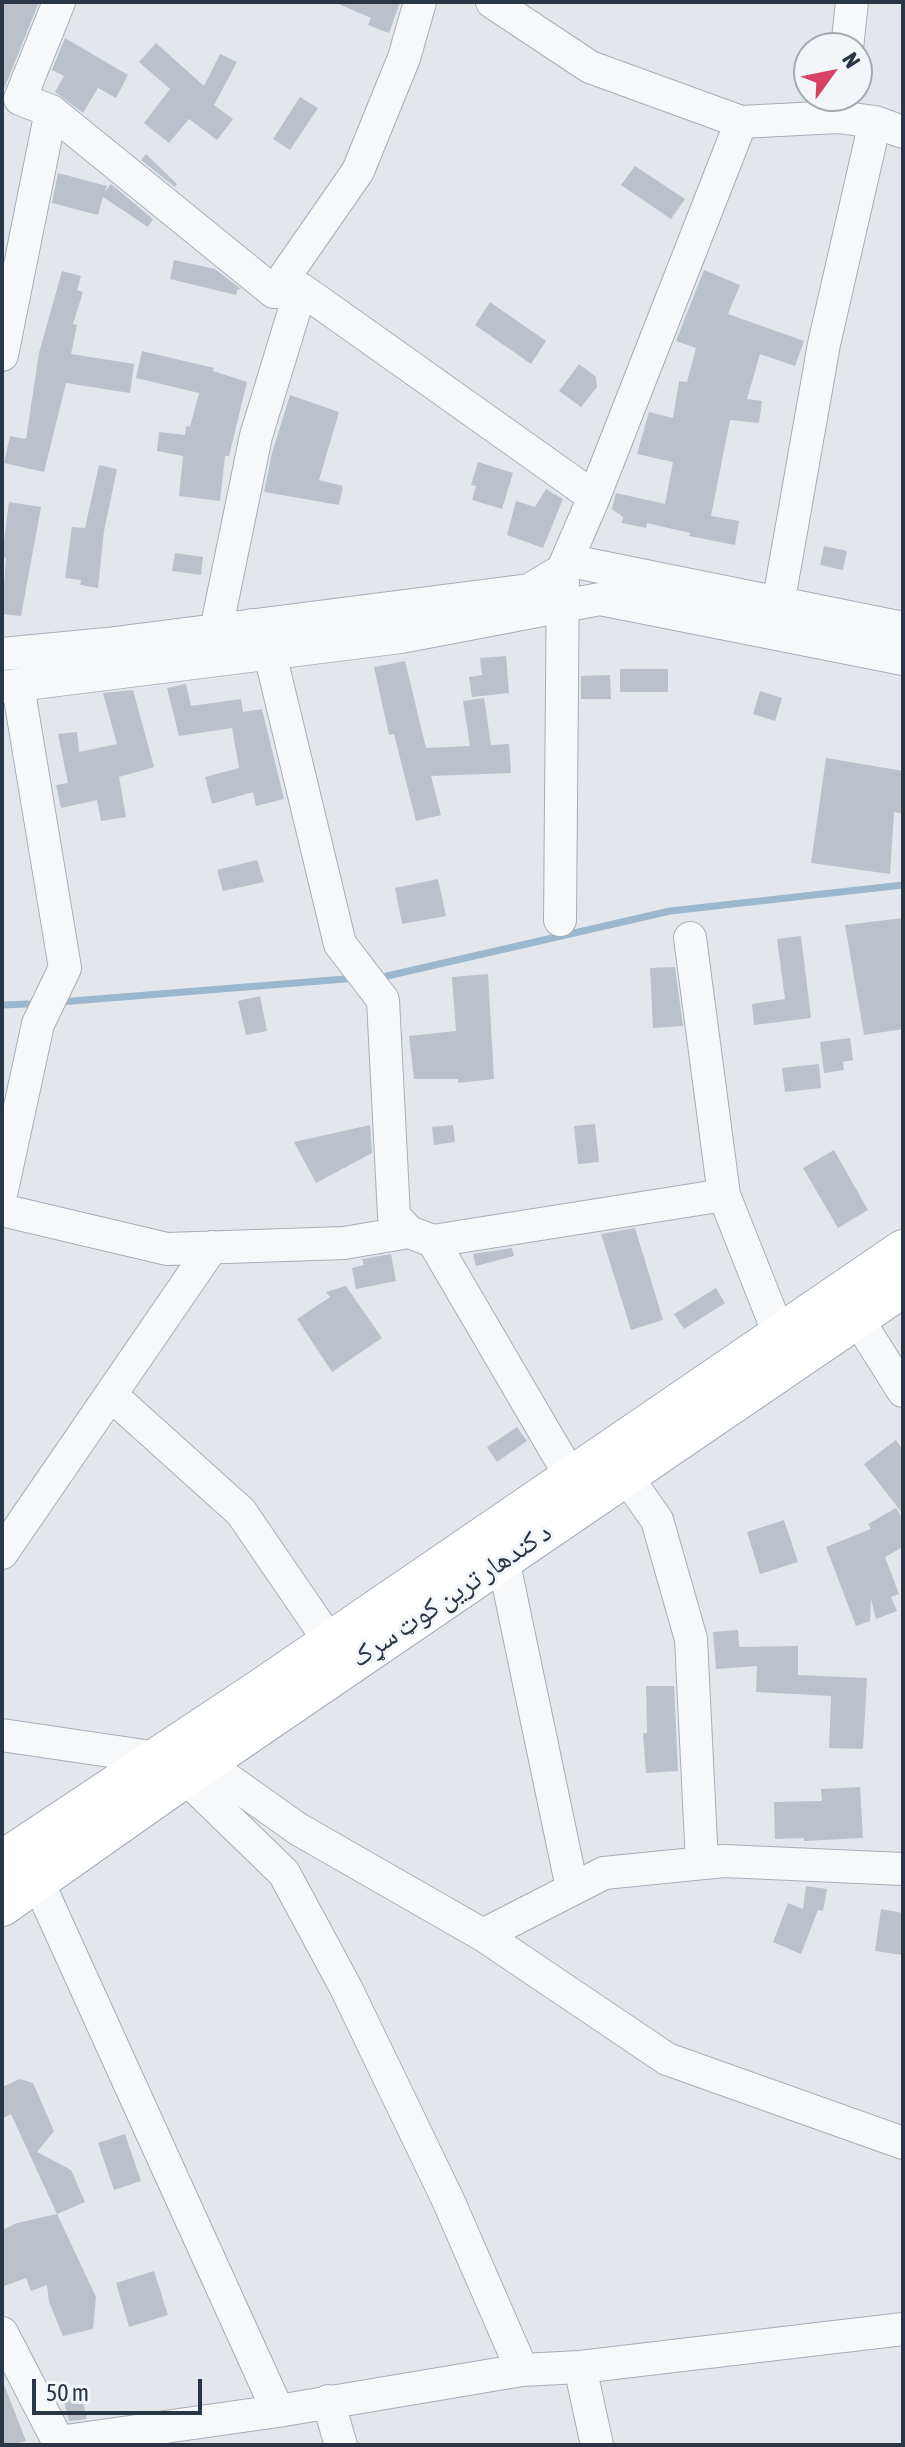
<!DOCTYPE html>
<html>
<head>
<meta charset="utf-8">
<style>
  body { margin:0 }
  #map { position:relative; width:905px; height:2447px; overflow:hidden; background:#e3e7ec; font-family:"Asap Condensed",sans-serif }
  canvas { display:block }
  .frame { position:absolute; inset:0; border:4px solid #293646; pointer-events:none }
  .north { position:absolute; left:793px; top:32px; width:80px; height:80px; box-sizing:border-box; background:#f3f6f9; border:2px solid #a2a9b1; border-radius:50%; rotate:57deg; font-size:22px; font-weight:700; line-height:32px; text-align:center; color:#293646 }
  .north::after { content:''; display:block; margin:auto; width:28px; height:36px; background:#d74264; clip-path:polygon(50% 0,100% 100%,50% 72%,0 100%) }
  .scale { position:absolute; left:32px; top:2379px; width:170px; height:36px; box-sizing:border-box; border:4px solid #293646; border-top:0; padding-left:10px; font-size:24px; line-height:28px; white-space:nowrap; color:#293646; -webkit-text-stroke:6px #f3f6f9; paint-order:stroke }
</style>
</head>
<body>
<div id="map">
<canvas width="905" height="2447"></canvas>
<div class="frame"></div>
<div class="north">N</div>
<div class="scale">50 m</div>
</div>
<script>
const ctx = document.querySelector('canvas').getContext('2d');
ctx.lineJoin = 'round';
function strokePath(path, color, width, dash) {
  ctx.strokeStyle = color;
  ctx.lineWidth = width;
  ctx.lineCap = dash ? 'butt' : 'round';
  ctx.setLineDash(dash || []);
  ctx.stroke(path);
}
function fillPath(path, color) {
  ctx.fillStyle = color;
  ctx.fill(path, 'evenodd');
}
function drawText(font, color, halo, rows, align = 'center') {
  ctx.font = font + ' "Asap Condensed","Noto Naskh Arabic",sans-serif';
  ctx.lineWidth = 6;
  ctx.setLineDash([]);
  ctx.textBaseline = 'middle';
  ctx.strokeStyle = halo;
  ctx.fillStyle = color;
  for (const [text, x, y, turn = 0] of rows) {
    ctx.save();
    ctx.translate(x, y);
    ctx.rotate((+turn || 0) * Math.PI / 180);
    ctx.textAlign = isNaN(turn) ? turn : align;
    if (halo) ctx.strokeText(text, 0, 0);
    ctx.fillText(text, 0, 0);
    ctx.restore();
  }
}
const stream = new Path2D(`
  M 387,976 L 670,911 L 903,885
  M 60,1002 L 345,979
  M 2,1005 L 28,1004`);
const building = new Path2D(`
  M 2,2 L 39,2 L 2,94 Z
  M 334,2 L 400,2 L 389,33 L 368,25 L 371,18 Z
  M 65,38 L 128,75 L 116,98 L 98,88 L 83,113 L 55,92 L 64,76 L 52,70 Z
  M 156,43 L 204,86 L 220,54 L 237,62 L 214,105 L 233,119 L 217,140 L 189,119 L 169,143 L 144,123 L 170,89 L 139,62 Z
  M 300,97 L 318,108 L 290,150 L 273,139 Z
  M 146,154 L 177,184 L 175,187 L 141,160 Z
  M 635,166 L 685,199 L 671,219 L 621,185 Z
  M 58,173 L 107,186 L 104,193 L 111,184 L 153,219 L 148,227 L 103,197 L 98,215 L 52,203 Z
  M 174,260 L 215,269 L 241,289 L 237,290 L 236,295 L 170,279 Z
  M 704,270 L 740,285 L 728,314 L 804,341 L 795,366 L 760,354 L 747,399 L 762,401 L 759,423 L 730,420 L 711,516 L 739,521 L 735,545 L 689,536 L 690,533 L 647,523 L 646,528 L 622,523 L 623,517 L 612,509 L 616,493 L 665,504 L 673,462 L 637,454 L 649,412 L 673,418 L 679,381 L 687,382 L 696,348 L 676,341 Z
  M 62,271 L 81,276 L 77,290 L 83,292 L 73,324 L 77,325 L 71,354 L 134,364 L 130,393 L 66,383 L 44,472 L 4,463 L 10,436 L 26,439 L 39,353 Z
  M 490,302 L 546,341 L 531,364 L 475,325 Z
  M 142,351 L 214,368 L 213,371 L 247,382 L 229,456 L 225,456 L 220,501 L 179,496 L 183,456 L 157,451 L 159,432 L 185,435 L 186,426 L 190,427 L 199,393 L 136,378 Z
  M 579,364 L 596,377 L 597,387 L 581,407 L 559,391 Z
  M 290,395 L 339,412 L 319,480 L 343,486 L 339,505 L 264,492 L 272,453 Z
  M 478,462 L 513,473 L 502,509 L 472,500 L 476,486 L 471,485 Z
  M 99,465 L 117,469 L 104,531 L 98,588 L 80,585 L 81,580 L 65,578 L 72,527 L 85,528 Z
  M 546,489 L 563,499 L 543,548 L 507,535 L 516,501 L 535,507 Z
  M 9,502 L 41,507 L 21,616 L 2,614 L 6,558 L 2,557 Z
  M 824,546 L 847,551 L 843,570 L 820,565 Z
  M 175,553 L 203,557 L 201,575 L 172,571 Z
  M 506,656 L 509,693 L 472,697 L 469,677 L 482,675 L 480,658 Z
  M 405,661 L 426,748 L 470,746 L 463,701 L 484,698 L 491,745 L 509,744 L 511,773 L 431,776 L 441,815 L 416,821 L 394,734 L 389,735 L 374,667 Z
  M 620,669 L 668,669 L 668,692 L 620,692 Z
  M 610,675 L 611,699 L 581,699 L 581,676 Z
  M 186,684 L 191,706 L 241,699 L 243,712 L 262,709 L 284,799 L 256,806 L 253,792 L 212,804 L 205,777 L 239,768 L 232,728 L 179,736 L 167,688 Z
  M 133,690 L 154,767 L 119,777 L 126,817 L 101,821 L 97,800 L 61,808 L 56,785 L 68,783 L 58,734 L 77,732 L 79,752 L 117,744 L 103,693 Z
  M 760,691 L 782,698 L 775,721 L 753,714 Z
  M 826,758 L 903,771 L 903,814 L 894,812 L 890,874 L 811,863 Z
  M 257,860 L 264,882 L 223,891 L 217,870 Z
  M 438,879 L 446,916 L 402,924 L 395,888 Z
  M 903,918 L 903,1029 L 864,1035 L 845,925 Z
  M 801,936 L 811,1018 L 754,1025 L 752,1004 L 785,999 L 777,939 Z
  M 675,967 L 683,1026 L 653,1028 L 650,968 Z
  M 488,974 L 494,1079 L 458,1083 L 458,1079 L 414,1079 L 409,1036 L 456,1031 L 452,977 Z
  M 260,996 L 267,1031 L 246,1035 L 238,1001 Z
  M 850,1038 L 853,1060 L 843,1062 L 844,1070 L 824,1073 L 820,1042 Z
  M 819,1064 L 821,1088 L 785,1092 L 782,1068 Z
  M 595,1124 L 599,1162 L 578,1164 L 574,1126 Z
  M 370,1125 L 372,1153 L 316,1183 L 294,1142 Z
  M 453,1125 L 455,1142 L 434,1145 L 432,1127 Z
  M 834,1150 L 868,1210 L 838,1228 L 803,1168 Z
  M 635,1228 L 663,1320 L 631,1330 L 601,1234 Z
  M 512,1248 L 514,1256 L 476,1266 L 473,1254 Z
  M 391,1254 L 396,1281 L 356,1289 L 352,1268 L 364,1265 L 362,1259 Z
  M 346,1286 L 382,1338 L 332,1372 L 297,1319 L 330,1297 L 326,1292 Z
  M 716,1288 L 725,1303 L 684,1329 L 674,1314 Z
  M 517,1427 L 527,1441 L 497,1462 L 487,1447 Z
  M 896,1440 L 903,1450 L 903,1514 L 864,1464 Z
  M 896,1508 L 903,1519 L 903,1547 L 885,1557 L 899,1594 L 891,1597 L 897,1611 L 876,1619 L 871,1599 L 870,1621 L 856,1626 L 826,1547 L 871,1529 L 868,1524 Z
  M 784,1520 L 798,1562 L 760,1574 L 747,1532 Z
  M 738,1630 L 739,1647 L 798,1646 L 798,1675 L 867,1678 L 863,1749 L 829,1748 L 831,1696 L 756,1692 L 757,1666 L 716,1669 L 713,1632 Z
  M 646,1686 L 674,1686 L 678,1771 L 646,1773 L 643,1733 L 647,1733 Z
  M 860,1787 L 863,1838 L 804,1841 L 804,1838 L 775,1839 L 774,1802 L 822,1801 L 821,1789 Z
  M 806,1886 L 827,1889 L 823,1911 L 818,1910 L 801,1954 L 773,1942 L 788,1903 L 803,1909 Z
  M 881,1909 L 903,1913 L 903,1955 L 875,1951 Z
  M 20,2079 L 33,2083 L 54,2131 L 37,2152 L 71,2170 L 85,2202 L 57,2214 L 11,2114 L 2,2119 L 2,2087 Z
  M 125,2134 L 141,2181 L 114,2190 L 98,2143 Z
  M 57,2214 L 96,2297 L 93,2329 L 63,2336 L 49,2302 L 47,2285 L 31,2291 L 26,2278 L 2,2287 L 2,2230 L 17,2223 Z
  M 154,2271 L 168,2315 L 129,2327 L 116,2283 Z
  M 3,2382 L 26,2441 L 10,2445 L 2,2445 Z
  M 81,2394 L 87,2419 L 69,2421 L 63,2398 Z`);
const minor = new Path2D(`
  M 59,2 L 20,99 L 51,111 L 274,292 L 301,289 L 594,497
  M 492,2 L 590,67 L 741,122 L 838,117 L 875,122 L 903,132
  M 847,48 L 852,2
  M 274,292 L 358,171 L 404,58 L 420,2
  M 2,355 L 51,111
  M 775,622 L 824,344 L 875,122
  M 252,625 L 270,654 L 340,944 L 383,1000 L 394,1216 L 409,1232 L 433,1241 L 571,1477
  M 216,630 L 256,436 L 301,289
  M 2,654 L 107,644 L 529,590 L 576,562 L 903,628
  M 2,687 L 401,637 L 600,599 L 903,659
  M 560,920 L 563,569 L 594,497 L 741,122
  M 690,938 L 724,1195 L 779,1334
  M 2,1190 L 38,1024 L 65,968 L 18,686
  M 2,1210 L 167,1249 L 344,1243 L 409,1232
  M 433,1241 L 724,1195
  M 857,1318 L 903,1391
  M 111,1395 L 241,1512 L 330,1642
  M 626,1476 L 657,1520 L 691,1639 L 702,1863
  M 2,1553 L 212,1247
  M 503,1559 L 572,1888
  M 2,1735 L 158,1758
  M 205,1763 L 298,1829 L 483,1935 L 667,2059 L 903,2143
  M 185,1777 L 284,1873 L 346,1988 L 448,2200 L 522,2370
  M 13,1879 L 38,1882 L 278,2411
  M 483,1935 L 604,1873 L 724,1861 L 903,1869
  M 2,2333 L 60,2445
  M 580,2367 L 597,2445
  M 328,2401 L 341,2445
  M 59,2442 L 278,2411 L 522,2370 L 580,2367 L 903,2329`);
const major = new Path2D(`
  M 2,1861 L 261,1689 L 903,1250
  M 2,1906 L 205,1763 L 903,1287`);
const streetNames = [
  ["د کندهار ترين کوټ سړک",451,1595,-34]
];
strokePath(stream, '#9cb8ce', 7);
fillPath(building, '#bac1ca');
strokePath(minor, '#a7aeb7', 34);
strokePath(major, '#a1acb9', 42);
strokePath(minor, '#f6f8fa', 32);
strokePath(major, '#fff', 40);
drawText('28px', '#293646', '#f3f6f9', streetNames);
</script>
</body>
</html>
